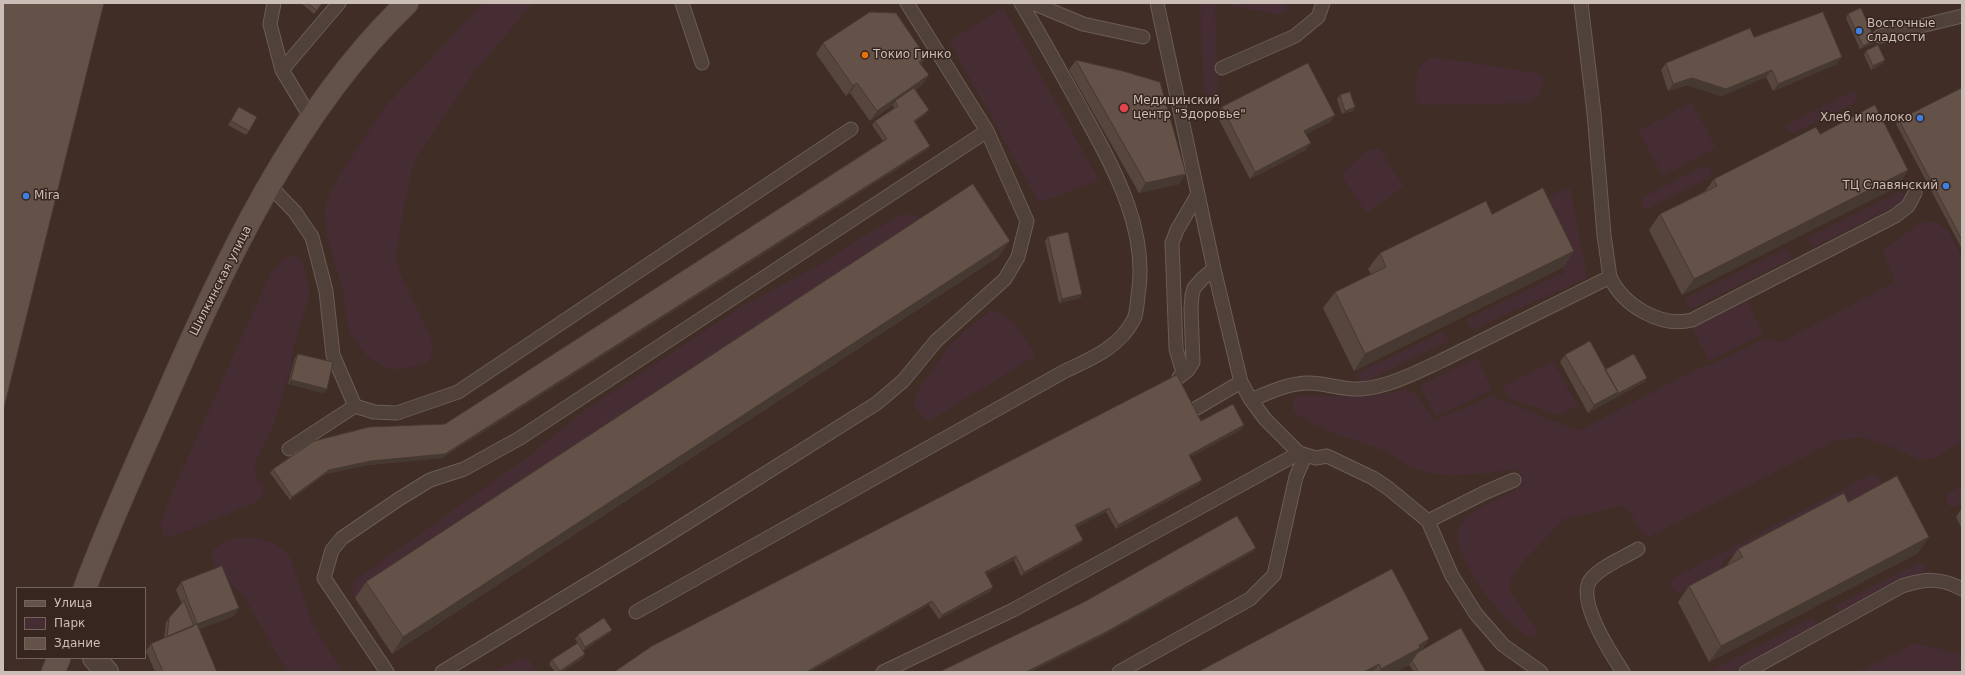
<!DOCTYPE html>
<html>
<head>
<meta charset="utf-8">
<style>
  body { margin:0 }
  #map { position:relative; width:1965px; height:675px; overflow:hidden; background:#402e26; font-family:"DejaVu Sans",sans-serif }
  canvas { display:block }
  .frame { position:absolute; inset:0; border:4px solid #cbbeb7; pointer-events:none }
  .legend { position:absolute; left:16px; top:587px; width:130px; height:72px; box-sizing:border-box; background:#36261f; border:1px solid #72635c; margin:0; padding:5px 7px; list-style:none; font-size:12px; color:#cbbeb7 }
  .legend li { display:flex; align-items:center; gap:8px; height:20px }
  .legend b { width:20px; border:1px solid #72635c }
</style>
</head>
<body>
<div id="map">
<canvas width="1965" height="675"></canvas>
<div class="frame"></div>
<ul class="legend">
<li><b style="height:5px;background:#635249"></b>Улица</li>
<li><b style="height:11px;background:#462c33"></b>Парк</li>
<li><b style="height:11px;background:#645148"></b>Здание</li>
</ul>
</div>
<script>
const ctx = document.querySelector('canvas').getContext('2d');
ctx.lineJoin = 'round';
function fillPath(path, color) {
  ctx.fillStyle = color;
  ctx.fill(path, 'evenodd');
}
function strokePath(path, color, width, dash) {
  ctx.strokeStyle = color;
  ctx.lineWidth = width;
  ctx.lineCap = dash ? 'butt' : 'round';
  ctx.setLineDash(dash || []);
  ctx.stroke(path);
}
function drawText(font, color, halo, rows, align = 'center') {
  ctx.font = font + ' "DejaVu Sans",sans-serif';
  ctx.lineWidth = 3;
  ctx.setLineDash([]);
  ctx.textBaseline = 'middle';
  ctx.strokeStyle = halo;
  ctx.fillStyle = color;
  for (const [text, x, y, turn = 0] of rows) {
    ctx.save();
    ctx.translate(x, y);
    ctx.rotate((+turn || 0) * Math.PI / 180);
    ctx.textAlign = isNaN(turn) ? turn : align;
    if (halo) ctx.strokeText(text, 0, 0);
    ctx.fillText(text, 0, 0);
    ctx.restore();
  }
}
const green = new Path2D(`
  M 483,3 L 533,3 L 476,70 L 417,156 L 410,175 L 396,255 L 399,270 L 430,336 L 433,349 L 430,360 L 424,364 L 403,369 L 392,369 L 383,366 L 367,356 L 351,335 L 347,325 L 343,290 L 326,235 L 325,209 L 329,196 L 340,174 L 384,108 Z
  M 1200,3 L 1215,3 L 1218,93 L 1213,98 L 1208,97 L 1204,92 Z
  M 1218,3 L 1285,3 L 1287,7 L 1285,12 L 1280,15 Z
  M 1003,7 L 1099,180 L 1039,203 L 949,41 Z
  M 1430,58 L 1440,58 L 1537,73 L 1542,76 L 1543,81 L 1538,98 L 1529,103 L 1422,105 L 1417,102 L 1415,96 L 1418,69 L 1423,63 Z
  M 1850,92 L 1855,93 L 1858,98 L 1854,103 L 1793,134 L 1788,132 L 1786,127 L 1789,123 Z
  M 1692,102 L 1716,148 L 1663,176 L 1638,131 Z
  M 1379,147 L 1404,187 L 1366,213 L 1341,175 L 1366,151 Z
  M 1704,166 L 1709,167 L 1712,173 L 1708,178 L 1647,209 L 1643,207 L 1641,202 L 1643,197 Z
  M 1570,187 L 1587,278 L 1471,330 L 1466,319 L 1565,272 L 1532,204 Z
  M 1899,192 L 1903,194 L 1905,198 L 1904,202 L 1813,247 L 1808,237 Z
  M 912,214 L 921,218 L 927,223 L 355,598 C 352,591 351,587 355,580 L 528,457 L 585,410 L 742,306 L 823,263 L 870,232 L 900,216 Z
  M 1927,221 L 1937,222 L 1948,230 L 1962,258 L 1962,442 L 1934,458 L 1919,460 L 1888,445 L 1860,437 L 1835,441 L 1649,537 C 1636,531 1635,512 1622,506 L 1564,519 L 1517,568 L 1510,582 L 1510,591 L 1537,630 L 1536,635 L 1533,638 C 1509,632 1447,552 1459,528 C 1471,503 1506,502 1522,482 L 1520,475 L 1516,470 C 1485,472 1452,480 1421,471 C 1404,467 1392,453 1375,447 C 1347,438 1318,430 1294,412 L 1292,405 L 1295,397 L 1303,395 L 1364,397 L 1406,390 L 1415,393 L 1431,416 L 1435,420 L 1492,396 L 1578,431 L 1699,368 L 1712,364 L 1765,338 L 1778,342 L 1785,340 L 1886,287 L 1893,282 L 1894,277 L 1883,253 L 1885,249 L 1914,227 Z
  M 1786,248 L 1792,259 L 1691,309 L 1687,307 L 1685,302 L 1686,298 Z
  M 294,255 L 302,261 L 310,292 L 293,349 L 290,372 L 274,424 L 255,463 L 255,475 L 264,487 L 263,496 L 254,503 L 177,535 L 165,537 L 160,527 L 171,495 L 270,274 L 282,259 Z
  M 1747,301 L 1763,334 L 1709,361 L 1692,328 Z
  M 992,309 L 1018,326 L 1036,356 L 927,422 L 913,404 L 920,387 L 952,342 Z
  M 1443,331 L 1448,341 L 1363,383 L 1359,381 L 1357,373 Z
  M 1477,358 L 1492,390 L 1436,417 L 1420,385 Z
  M 1553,361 L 1578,406 L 1559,415 L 1510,399 L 1503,386 Z
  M 1872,474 L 1878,477 L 1881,482 L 1879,488 L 1850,503 L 1831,505 L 1727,558 L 1723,562 L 1720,572 L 1679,593 L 1674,591 L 1670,585 L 1672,579 Z
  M 1962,486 L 1962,503 L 1954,507 L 1949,506 L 1946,499 L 1947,493 Z
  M 237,537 C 259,537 277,540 291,559 L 313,625 L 343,672 L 287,672 L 243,595 L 217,572 L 212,559 L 213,550 L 224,542 Z
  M 1920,562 L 1924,564 L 1926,568 L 1925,572 L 1841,615 L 1835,606 Z
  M 1813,617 L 1819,627 L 1733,672 L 1713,672 L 1714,669 Z
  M 1915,643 L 1962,654 L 1962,672 L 1858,672 Z
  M 522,658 L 530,661 L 536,670 L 536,672 L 492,672 Z`);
const lane = new Path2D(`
  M 274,3 L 270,24 L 282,70
  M 682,3 L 702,63
  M 1033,3 L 1083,24 L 1143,37
  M 1157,3 L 1214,269 L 1241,382 L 1251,400 L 1265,419 L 1299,453 L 1316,458 L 1327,456 L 1373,478 L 1388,488 L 1428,521 L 1452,576 L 1476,614 L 1503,645 L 1541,672
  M 1880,36 L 1962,16
  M 1222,68 L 1295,36 L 1318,17 L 1323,3
  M 311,118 L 282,70 L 339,3
  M 270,186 L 295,212 L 312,237 L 326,291 L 333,355 L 355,406 L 374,412 L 397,413 L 458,392 L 851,129
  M 1610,277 C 1623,305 1660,328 1692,320 L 1895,216 L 1908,206 L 1915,193
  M 1181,366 L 1176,349 L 1172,243 L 1177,230 L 1198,194
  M 1179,377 L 1188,370 L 1193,362 L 1191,309 L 1192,295 L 1194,288 L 1202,279 L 1214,269
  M 1251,400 C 1270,392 1288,383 1309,383 C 1326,383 1343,390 1360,389 C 1389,387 1415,373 1441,361 L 1610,277 L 1604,235 L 1594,113 L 1581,3
  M 1195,409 L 1241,382
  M 289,449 L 355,406
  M 1428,521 L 1486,492 L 1514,480
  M 636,612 L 1065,371 C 1091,359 1120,347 1134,319 C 1137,313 1137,303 1138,296 C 1149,230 1114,169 1084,114 C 1063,76 1043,39 1021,3
  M 387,672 L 324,578 L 332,550 L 342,538 L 399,499 L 430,480 L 464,469 L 520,438 L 987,131
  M 442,672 L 663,538 L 877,403 L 903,381 L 936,341 L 1005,279 L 1018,257 L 1027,221 L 987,131 L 907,3
  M 883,672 L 1013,610 L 1299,453
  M 1119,672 L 1250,599 L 1274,575 L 1296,477 L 1305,456
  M 1623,672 C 1611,654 1575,599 1591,579 C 1602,566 1623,558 1638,549
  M 1746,672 L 1902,586 C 1925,579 1940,577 1962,589`);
const street = new Path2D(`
  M 94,658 L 107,672`);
const secondary = new Path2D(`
  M 85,588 C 108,526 136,465 163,404 C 224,264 295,110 407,3
  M 53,672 L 59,658`);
const wall = new Path2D(`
  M 301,3 L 323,3 L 314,14 Z
  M 1848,14 L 1875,40 L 1872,44 L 1860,49 L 1846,18 Z
  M 1754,37 L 1837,64 L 1773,91 L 1766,77 L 1721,96 L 1687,85 L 1668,91 L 1661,70 L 1666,63 Z
  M 823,43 L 926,57 L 921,64 L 929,75 L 922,85 L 915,90 L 926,114 L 915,122 L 930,146 L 927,150 L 442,458 L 368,465 L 326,474 L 290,500 L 270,473 L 273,469 L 445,424 L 883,141 L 872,125 L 875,121 L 894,108 L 893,105 L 870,121 L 850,93 L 846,96 L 816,54 Z
  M 1866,51 L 1885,60 L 1882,64 L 1871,70 L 1864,55 Z
  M 1076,60 L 1179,184 L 1139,193 L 1069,70 Z
  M 1962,88 L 1962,249 L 1896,124 L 1899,120 Z
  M 1340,95 L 1355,107 L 1353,111 L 1342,114 L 1337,99 Z
  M 239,107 L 249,131 L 246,135 L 228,125 Z
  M 1222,107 L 1335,115 L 1330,122 L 1306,134 L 1306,150 L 1250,179 L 1216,114 Z
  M 1820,134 L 1908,170 L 1897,187 L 1682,295 L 1649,230 L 1660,214 L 1705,191 L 1714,179 Z
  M 1492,214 L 1574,251 L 1563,267 L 1354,371 L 1323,308 L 1335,292 L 1371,274 L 1368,269 L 1380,253 Z
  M 1048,237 L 1082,294 L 1080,298 L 1059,303 L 1045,241 Z
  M 1010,241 L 998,257 L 392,654 L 355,598 L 366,582 Z
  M 298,354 L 324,393 L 288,384 L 295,358 Z
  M 1565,355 L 1605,370 L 1647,378 L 1644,382 L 1588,413 L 1560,362 Z
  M 1201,421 L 1242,429 L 1190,457 L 1199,484 L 1116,529 L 1106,512 L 1076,527 L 1080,544 L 1021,576 L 1014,560 L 986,574 L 991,591 L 939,619 L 929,605 L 810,672 L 614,672 Z
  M 1848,502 L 1918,553 L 1709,662 L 1678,602 L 1689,586 L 1727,566 L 1727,565 L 1738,549 Z
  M 1962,508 L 1962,529 L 1956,517 Z
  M 181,582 L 234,616 L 199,629 L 217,672 L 155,672 L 146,651 L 151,644 L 164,638 L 166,622 L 182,604 L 176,590 Z
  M 612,630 L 609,633 L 583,651 L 585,654 L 583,658 L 562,672 L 555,672 L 549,664 L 552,660 L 578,643 L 575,639 L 578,635 Z
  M 1429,639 L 1421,651 L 1486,672 L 1414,672 L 1409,665 L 1395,672 L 1198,672 Z`);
const shadedWall = new Path2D(`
  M 1875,40 L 1872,44 L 1860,49 L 1863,46 Z
  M 926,57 L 919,67 L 919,62 Z
  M 1842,57 L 1837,64 L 1773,91 L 1778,84 Z
  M 1885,60 L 1882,64 L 1871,70 L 1873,66 Z
  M 1772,70 L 1766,77 L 1721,96 L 1687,85 L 1668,91 L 1673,84 L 1692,78 Z
  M 929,75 L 922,85 L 896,103 L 895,101 L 893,105 L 870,121 L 877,111 Z
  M 857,83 L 850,93 L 846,96 L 853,86 Z
  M 1355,107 L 1353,111 L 1342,114 L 1345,111 Z
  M 929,110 L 926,114 L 911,124 L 914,121 Z
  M 1335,115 L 1330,122 L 1299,138 L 1304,131 Z
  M 1311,143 L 1306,150 L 1250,179 L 1255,172 Z
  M 930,146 L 927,150 L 442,458 L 368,465 L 326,474 L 290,500 L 292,497 L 329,470 L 371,461 L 445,454 Z
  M 1908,170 L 1897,187 L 1682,295 L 1694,279 Z
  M 1186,174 L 1179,184 L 1139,193 L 1146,183 Z
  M 1010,241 L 998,257 L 392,654 L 403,637 Z
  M 1574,251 L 1563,267 L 1354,371 L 1365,354 Z
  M 1082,294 L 1080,298 L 1059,303 L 1062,299 Z
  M 1647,378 L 1644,382 L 1588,413 L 1594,405 L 1618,392 Z
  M 291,380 L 327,389 L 324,393 L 288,384 Z
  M 1244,425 L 1242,429 L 1187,459 L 1189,455 Z
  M 1202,480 L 1199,484 L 1116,529 L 1118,525 Z
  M 1109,508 L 1106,512 L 1073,529 L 1075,525 Z
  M 1929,537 L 1918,553 L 1709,662 L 1721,646 Z
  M 1083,540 L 1080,544 L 1021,576 L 1024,572 Z
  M 1256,548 L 1253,552 L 1103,636 L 1031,672 L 1026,672 Z
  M 1016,556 L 1014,560 L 982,576 L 985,572 Z
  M 993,587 L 991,591 L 939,619 L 942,615 Z
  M 932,601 L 929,605 L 810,672 L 806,672 Z
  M 239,608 L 234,616 L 192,632 L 197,624 Z
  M 612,630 L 609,633 L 583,651 L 585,647 Z
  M 1429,639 L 1418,655 L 1414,657 L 1409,665 L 1395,672 L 1379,672 L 1381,669 L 1419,645 Z
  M 585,654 L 583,658 L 562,672 L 559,672 Z
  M 1379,664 L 1373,672 L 1364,672 Z`);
const building = new Path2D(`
  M 3,3 L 104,3 L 3,412 Z
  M 308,3 L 322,3 L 317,10 Z
  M 1861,8 L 1875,40 L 1863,46 L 1848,14 Z
  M 870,12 L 896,13 L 926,57 L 919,62 L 929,75 L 877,111 L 857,83 L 853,86 L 823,43 Z
  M 1823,12 L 1842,57 L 1778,84 L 1772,70 L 1726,89 L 1692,78 L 1673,84 L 1666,63 L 1750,28 L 1754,37 Z
  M 1878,45 L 1885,60 L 1873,66 L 1866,51 Z
  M 1076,60 L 1123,71 L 1160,82 L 1186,174 L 1146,183 Z
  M 1308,63 L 1335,115 L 1304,131 L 1311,143 L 1255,172 L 1222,107 Z
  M 914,88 L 929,110 L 914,121 L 930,146 L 445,454 L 371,461 L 329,470 L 292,497 L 273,469 L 314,441 L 369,427 L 445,424 L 887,139 L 875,121 L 898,106 L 895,101 Z
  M 1962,88 L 1962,240 L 1899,120 Z
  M 1350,92 L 1355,107 L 1345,111 L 1340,95 Z
  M 1875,105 L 1908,170 L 1694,279 L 1660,214 L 1717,186 L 1714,179 L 1816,127 L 1820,134 Z
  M 239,107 L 257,117 L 249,131 L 231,121 Z
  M 973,184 L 1010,241 L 403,637 L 366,582 Z
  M 1543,188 L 1574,251 L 1365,354 L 1335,292 L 1386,267 L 1380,253 L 1486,201 L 1492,214 Z
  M 1068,232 L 1082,294 L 1062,299 L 1048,237 Z
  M 1590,341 L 1618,392 L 1594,405 L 1565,355 Z
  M 298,354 L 333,362 L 327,389 L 291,380 Z
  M 1634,354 L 1647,378 L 1615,395 L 1618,392 L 1605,370 Z
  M 1177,375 L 1201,421 L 1233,404 L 1244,425 L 1189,455 L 1202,480 L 1118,525 L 1109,508 L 1075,525 L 1083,540 L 1024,572 L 1016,556 L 985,572 L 993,587 L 942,615 L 932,601 L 806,672 L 614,672 L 652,646 Z
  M 1897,476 L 1929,537 L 1721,646 L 1689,586 L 1743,557 L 1738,549 L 1844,493 L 1848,502 Z
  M 1237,516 L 1256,548 L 1106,632 L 1026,672 L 939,672 L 1084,602 Z
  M 222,566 L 239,608 L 197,624 L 181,582 Z
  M 1392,569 L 1429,639 L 1419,645 L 1420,648 L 1381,669 L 1379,664 L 1364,672 L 1198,672 Z
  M 184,601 L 194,626 L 167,637 L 169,618 Z
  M 604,618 L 612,630 L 585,647 L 578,635 Z
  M 197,624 L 217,672 L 163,672 L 151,644 Z
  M 1461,628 L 1486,672 L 1419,672 L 1412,661 L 1417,653 Z
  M 578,643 L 585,654 L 560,671 L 552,660 Z`);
const markers = [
  [1859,31,4,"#3f7fe0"],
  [865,55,4,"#e8710a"],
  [1124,108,5,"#e0444e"],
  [1920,118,4,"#3f7fe0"],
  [1946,186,4,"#3f7fe0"],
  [26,196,4,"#3f7fe0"]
];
const poiNames = [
  ["Восточные",1867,24],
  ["сладости",1867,38],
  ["Токио Гинко",873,55],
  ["Медицинский",1133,101],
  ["центр \"Здоровье\"",1133,115],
  ["Хлеб и молоко",1912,118,"right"],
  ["ТЦ Славянский",1938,186,"right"],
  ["Mira",34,196]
];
const streetNames = [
  ["Шилкинская улица",221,281,-63]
];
fillPath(green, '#462c33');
strokePath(lane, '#6b5c55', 15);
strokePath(street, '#6b5c55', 24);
strokePath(secondary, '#594b44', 24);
strokePath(lane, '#50413b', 13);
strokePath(street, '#50413b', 22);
strokePath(secondary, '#635249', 22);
fillPath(wall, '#56463e');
fillPath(shadedWall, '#463932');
fillPath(building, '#645148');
strokePath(building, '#463932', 1);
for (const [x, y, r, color] of markers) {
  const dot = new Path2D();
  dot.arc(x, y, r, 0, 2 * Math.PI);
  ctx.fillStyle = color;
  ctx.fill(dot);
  strokePath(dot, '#36261f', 1.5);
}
drawText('12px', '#cbbeb7', '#36261f', poiNames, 'left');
drawText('12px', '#cbbeb7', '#36261f', streetNames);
</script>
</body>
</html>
